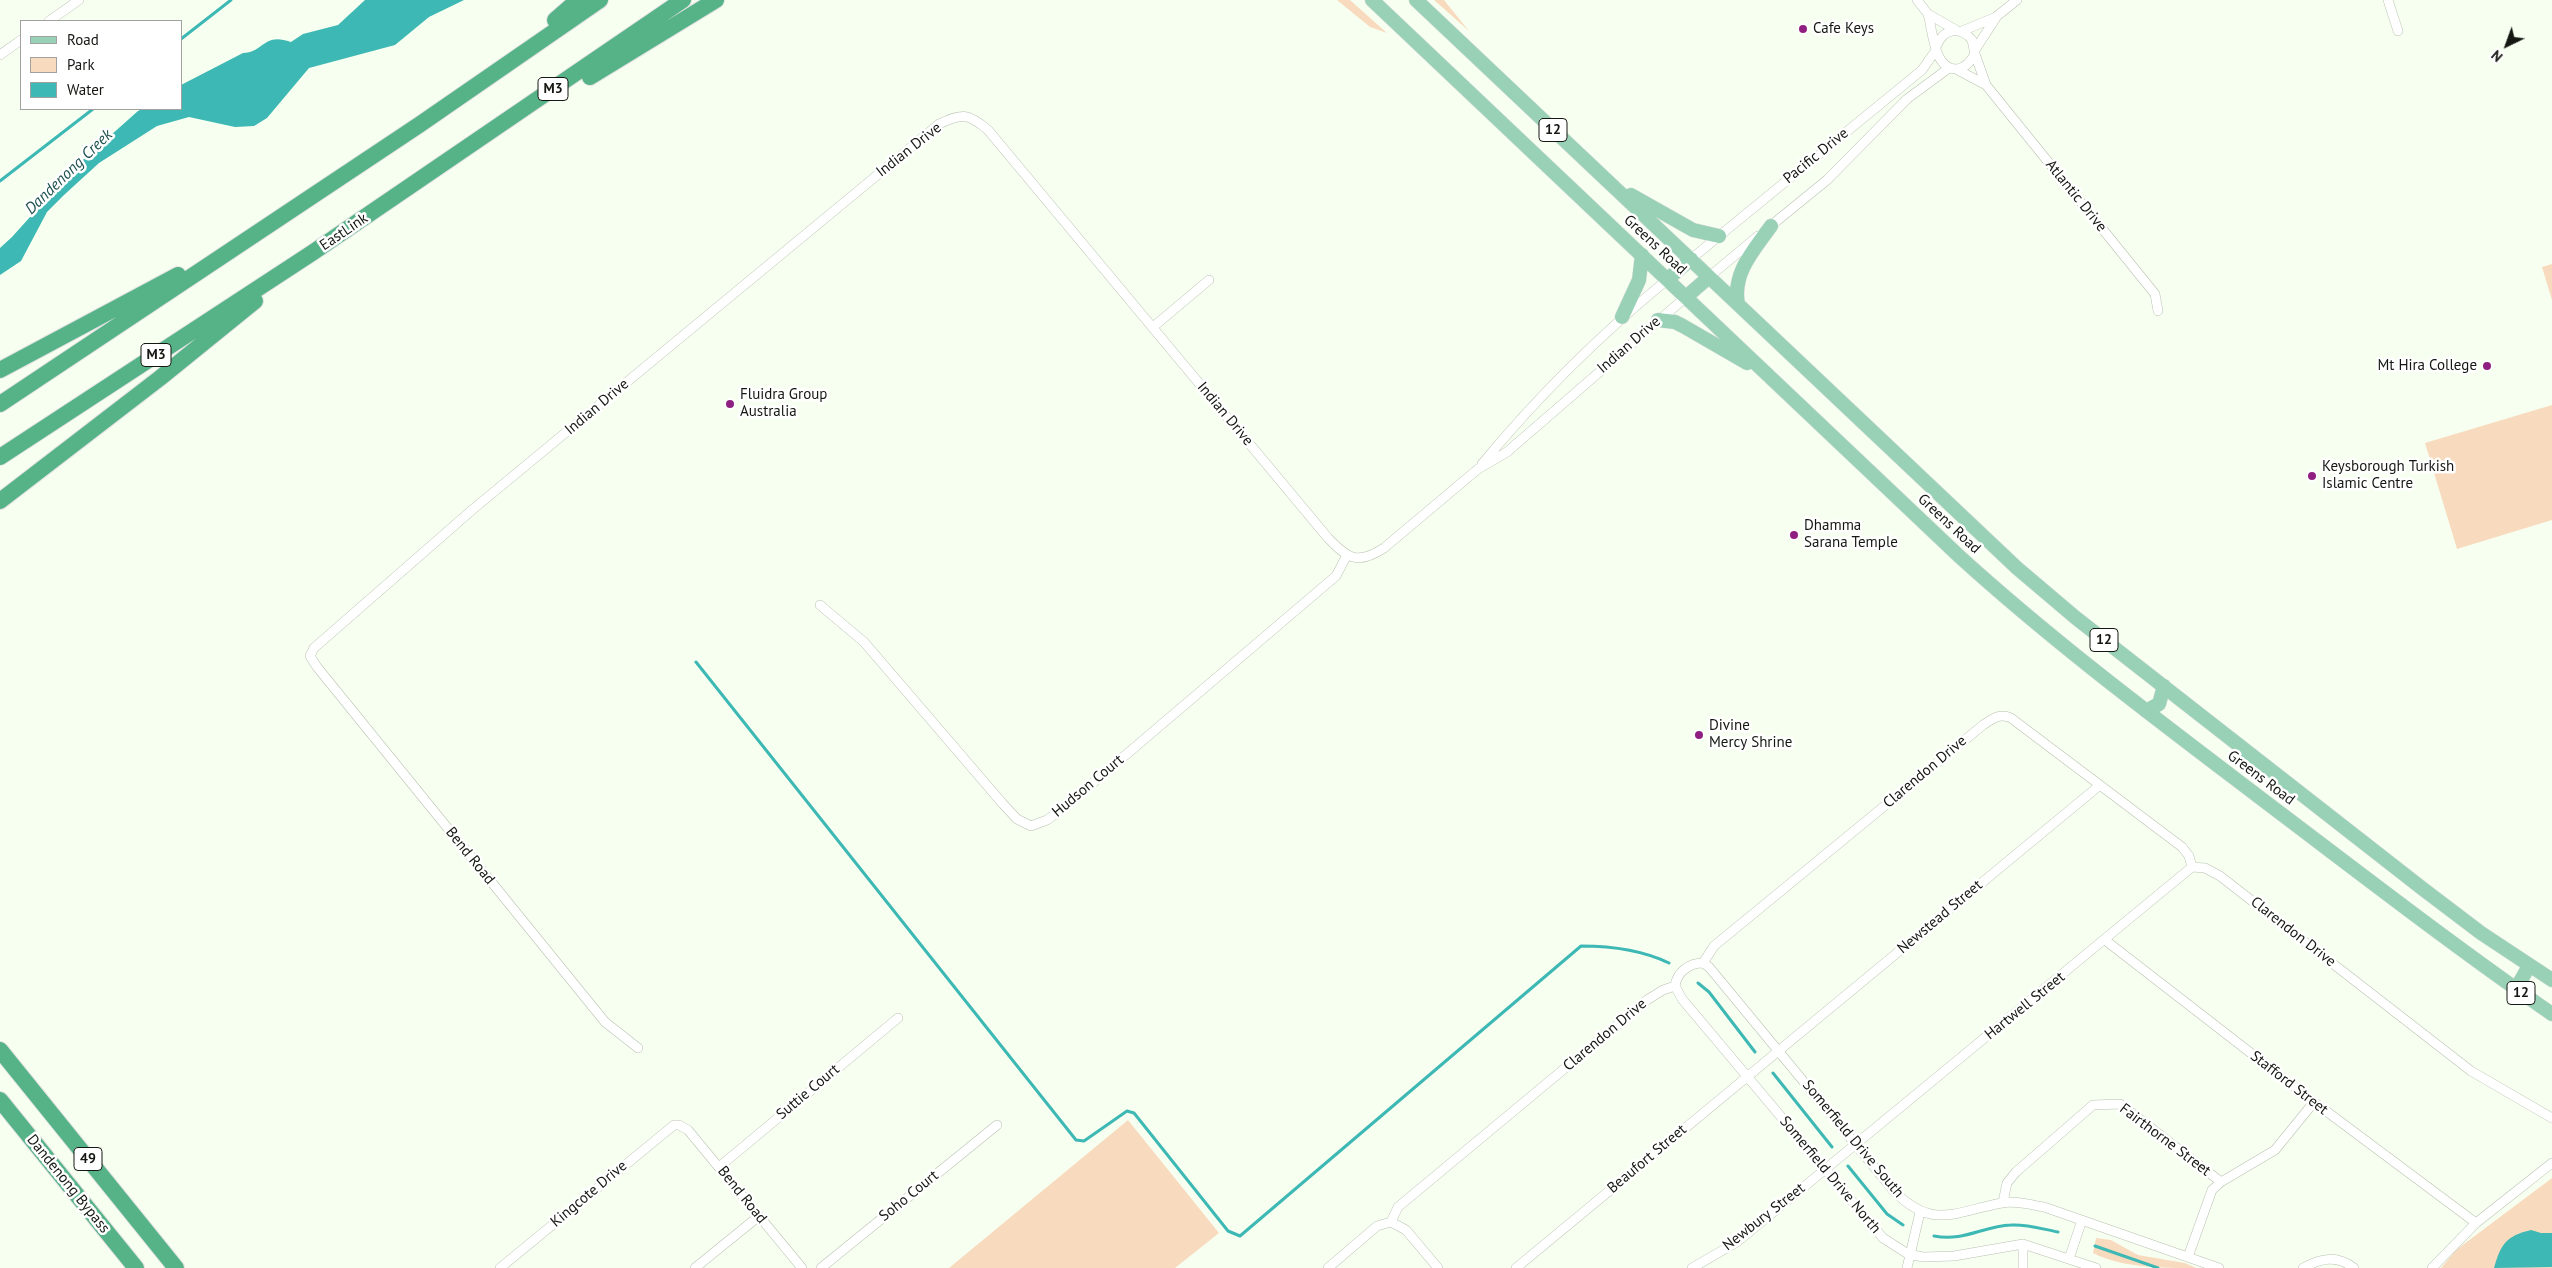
<!DOCTYPE html>
<html>
<head>
<meta charset="utf-8">
<style>
  body { margin:0 }
  #map { position:relative; width:2552px; height:1268px; overflow:hidden; background:#f7fff0; font-family:"PT Sans",sans-serif }
  canvas { display:block }
  .legend { position:absolute; left:20px; top:20px; width:162px; height:90px; box-sizing:border-box; background:#fff; border:1px solid #a1a2a0; margin:0; padding:6px 9px; list-style:none; font-size:15px; color:#141712 }
  .legend li { display:flex; align-items:center; gap:10px; height:25px }
  .legend b { width:25px; border:1px solid #a1a2a0 }
  .north { position:absolute; left:2482px; top:20px; width:50px; height:50px; -webkit-text-stroke:4px #fff; paint-order:stroke; rotate:222deg; font-size:14px; font-weight:700; line-height:20px; text-align:center; color:#141712 }
  .north::after { content:''; display:block; margin:auto; width:18px; height:22px; background:#141712; clip-path:polygon(50% 0,100% 100%,50% 72%,0 100%) }
</style>
</head>
<body>
<div id="map">
<canvas width="2552" height="1268"></canvas>
<ul class="legend">
<li><b style="height:6px;background:#99d1b7"></b>Road</li>
<li><b style="height:14px;background:#f8dbbe"></b>Park</li>
<li><b style="height:14px;background:#3db8b4"></b>Water</li>
</ul>
<div class="north">N</div>
</div>
<script>
const ctx = document.querySelector('canvas').getContext('2d');
ctx.lineJoin = 'round';
function fillPath(path, color) {
  ctx.fillStyle = color;
  ctx.fill(path, 'evenodd');
}
function strokePath(path, color, width, dash) {
  ctx.strokeStyle = color;
  ctx.lineWidth = width;
  ctx.lineCap = dash ? 'butt' : 'round';
  ctx.setLineDash(dash || []);
  ctx.stroke(path);
}
function drawText(font, color, halo, rows, align = 'center') {
  ctx.font = font + ' "PT Sans",sans-serif';
  ctx.lineWidth = 5;
  ctx.setLineDash([]);
  ctx.textBaseline = 'middle';
  ctx.strokeStyle = halo;
  ctx.fillStyle = color;
  for (const [text, x, y, turn = 0] of rows) {
    ctx.save();
    ctx.translate(x, y);
    ctx.rotate((+turn || 0) * Math.PI / 180);
    ctx.textAlign = isNaN(turn) ? turn : align;
    if (halo) ctx.strokeText(text, 0, 0);
    ctx.fillText(text, 0, 0);
    ctx.restore();
  }
}
const green = new Path2D(`
  M 1337,0 L 1350,0 L 1387,33 L 1370,27 Z
  M 1434,0 L 1444,0 L 1469,31 Z
  M 2552,264 L 2552,300 L 2542,267 Z
  M 2552,405 L 2552,520 L 2457,549 L 2425,443 Z
  M 1128,1120 L 1219,1233 L 1175,1268 L 949,1268 Z
  M 2552,1178 L 2552,1268 L 2441,1268 L 2456,1250 Z
  M 2096,1238 L 2111,1240 L 2138,1255 L 2185,1263 L 2196,1268 C 2161,1268 2123,1268 2093,1253 Z`);
const water = new Path2D(`
  M 365,0 L 464,0 L 429,17 L 395,45 L 309,68 L 267,118 L 254,126 L 235,127 L 189,117 L 157,126 L 99,163 L 64,195 L 47,212 L 21,261 L 0,275 L 0,248 L 12,237 L 75,167 L 138,111 L 142,109 L 181,109 L 181,85 L 243,53 C 265,52 263,32 291,42 L 303,34 L 338,25 Z
  M 2531,1230 L 2541,1233 L 2552,1233 L 2552,1267 L 2494,1268 C 2501,1244 2506,1236 2531,1230 Z`);
const stream = new Path2D(`
  M 181,39 L 231,0
  M 0,181 L 93,109
  M 696,662 L 1076,1140 L 1084,1141 L 1127,1111 L 1134,1113 L 1228,1231 L 1240,1236 L 1581,946 C 1611,946 1642,950 1669,963
  M 1698,983 L 1709,992 L 1755,1052
  M 1773,1073 L 1832,1147
  M 1848,1166 L 1887,1214 L 1903,1225
  M 1934,1236 C 1964,1242 1983,1226 2011,1225 C 2027,1224 2042,1229 2058,1232
  M 2095,1246 L 2158,1268`);
const street = new Path2D(`
  M 1917,0 L 1928,14 L 1956,30
  M 2388,0 L 2398,31
  M 1928,14 C 1933,32 1934,70 1957,69 C 1966,68 1971,61 1975,54 L 1972,40 C 1961,26 1944,28 1937,45
  M 49,21 L 79,0
  M 1962,31 L 1996,17
  M 1975,50 L 1997,16 L 2017,0
  M 1975,54 L 1986,85 L 2155,294 L 2158,311
  M 0,55 L 21,40
  M 1956,69 L 1986,85
  M 1768,228 L 1827,180 L 1907,99 L 1949,68
  M 1691,259 L 1922,70 L 1936,50
  M 1709,277 L 1758,236
  M 1153,327 L 1209,280
  M 1482,464 C 1538,396 1600,335 1668,279
  M 820,605 L 864,642 L 1003,804 L 1017,819 L 1031,826 L 1047,820 L 1061,810 L 1336,576 L 1347,555
  M 2192,867 L 2205,868 L 2220,876 L 2471,1071 L 2552,1118
  M 2105,940 L 2314,1102 L 2476,1223
  M 1703,963 L 1709,967 L 1894,1191 C 1933,1231 1956,1211 2002,1203 C 2016,1200 2031,1205 2044,1207 L 2219,1268
  M 1703,963 L 1714,946 L 1983,725 C 1993,718 2000,713 2011,718 L 2182,847 L 2189,856 L 2192,867
  M 1675,986 L 1682,999 L 1883,1238 L 1908,1254 L 1923,1257 L 1954,1256 L 2023,1244 L 2096,1268
  M 1675,986 C 1677,972 1689,963 1703,963
  M 638,1048 L 605,1022 L 317,667 L 310,656 L 314,648 L 472,510 L 939,124 C 962,113 968,113 988,130 L 1328,538 C 1348,559 1358,565 1384,548 L 1478,469 L 1507,452 L 1686,297
  M 719,1167 L 898,1018
  M 2003,1202 L 2007,1183 L 2016,1172 L 2093,1105 L 2120,1104 L 2221,1182
  M 1391,1222 L 1398,1207 L 1647,1000 L 1663,990 L 1675,986
  M 1391,1222 L 1406,1230 L 1438,1268
  M 2023,1244 L 2023,1268
  M 2188,1257 L 2212,1190 L 2221,1182 L 2275,1150 L 2314,1102
  M 2069,1259 L 2082,1220
  M 500,1268 L 674,1125 L 679,1125 L 688,1130 L 802,1268
  M 695,1268 L 759,1216
  M 821,1268 L 997,1125
  M 1328,1268 L 1377,1226 L 1391,1222
  M 1516,1268 L 2100,785
  M 1692,1268 L 1737,1242 L 2192,867
  M 1907,1268 L 1920,1212
  M 2303,1268 C 2321,1258 2337,1255 2354,1268
  M 2432,1268 L 2476,1223 L 2552,1163`);
const primary = new Path2D(`
  M 1372,0 L 1960,557 C 2057,645 2162,723 2267,803 C 2361,874 2455,947 2552,1014
  M 1416,0 L 2017,568 L 2076,618 L 2423,889 L 2481,933 L 2552,980
  M 1631,195 L 1693,230 L 1719,236
  M 1668,279 L 1691,259
  M 1686,297 L 1709,277
  M 1738,304 C 1732,273 1754,250 1771,226
  M 1622,317 L 1639,280 L 1642,255
  M 1658,320 L 1675,322 L 1683,326 L 1747,363
  M 2146,711 L 2159,704 L 2164,686
  M 2516,989 L 2529,966`);
const highway = new Path2D(`
  M 555,20 L 578,0
  M 590,77 L 716,0
  M 0,370 L 178,275
  M 0,404 L 419,125 L 600,0
  M 0,457 L 312,253 L 683,0
  M 0,501 L 160,378 L 255,301
  M 0,1050 L 176,1268
  M 0,1100 L 136,1268`);
const markers = [
  [1803,29,5,"#8f1f81"],
  [2487,366,5,"#8f1f81"],
  [730,404,5,"#8f1f81"],
  [2312,476,5,"#8f1f81"],
  [1794,535,5,"#8f1f81"],
  [1699,735,5,"#8f1f81"]
];
const shields = [
  [553,89,30],
  [1553,130,28],
  [156,355,30],
  [2104,640,28],
  [2521,993,28],
  [88,1159,28]
];
const shieldNames = [
  ["M3",553,89],
  ["12",1553,130],
  ["M3",156,355],
  ["12",2104,640],
  ["12",2521,993],
  ["49",88,1159]
];
const poiNames = [
  ["Cafe Keys",1813,29],
  ["Mt Hira College",2477,366,"right"],
  ["Fluidra Group",740,395],
  ["Australia",740,412],
  ["Keysborough Turkish",2322,467],
  ["Islamic Centre",2322,484],
  ["Dhamma",1804,526],
  ["Sarana Temple",1804,543],
  ["Divine",1709,726],
  ["Mercy Shrine",1709,743]
];
const streetNames = [
  ["Indian Drive",909,150,-38],
  ["Pacific Drive",1816,156,-39],
  ["Atlantic Drive",2076,196,51],
  ["EastLink",344,232,-34],
  ["Greens Road",1655,245,43],
  ["Indian Drive",1629,345,-41],
  ["Indian Drive",597,407,-40],
  ["Indian Drive",1225,414,50],
  ["Greens Road",1949,524,43],
  ["Clarendon Drive",1925,772,-40],
  ["Greens Road",2261,778,37],
  ["Hudson Court",1088,786,-40],
  ["Bend Road",470,856,51],
  ["Newstead Street",1940,917,-40],
  ["Clarendon Drive",2293,932,38],
  ["Hartwell Street",2025,1006,-39],
  ["Clarendon Drive",1605,1035,-40],
  ["Stafford Street",2289,1083,38],
  ["Suttie Court",808,1092,-40],
  ["Somerfield Drive South",1853,1139,50],
  ["Fairthorne Street",2165,1140,37],
  ["Beaufort Street",1647,1159,-40],
  ["Somerfield Drive North",1830,1175,50],
  ["Dandenong Bypass",68,1184,51],
  ["Kingcote Drive",589,1194,-40],
  ["Bend Road",742,1195,51],
  ["Soho Court",909,1196,-39],
  ["Newbury Street",1764,1217,-38]
];
const waterNames = [
  ["Dandenong Creek",69,172,-44]
];
fillPath(green, '#f8dbbe');
fillPath(water, '#3db8b4');
strokePath(stream, '#3db8b4', 3);
strokePath(street, '#b9c1b2', 10);
strokePath(primary, '#e3e3e3', 15);
strokePath(highway, '#e3e3e3', 18);
strokePath(street, '#fff', 9);
strokePath(primary, '#99d1b7', 14);
strokePath(highway, '#55b387', 16);
for (const [x, y, r, color] of markers) {
  const dot = new Path2D();
  dot.arc(x, y, r, 0, 2 * Math.PI);
  ctx.fillStyle = color;
  ctx.fill(dot);
  strokePath(dot, '#fff', 2);
}
for (const [x, y, w] of shields) {
  const box = new Path2D();
  box.roundRect(x - w / 2, y - 11.5, w, 23, 4);
  ctx.fillStyle = '#fff';
  ctx.fill(box);
  strokePath(box, '#141712', 1);
}
drawText('bold 14px', '#141712', null, shieldNames);
drawText('15px', '#141712', '#fff', poiNames, 'left');
drawText('15px', '#141712', '#fff', streetNames);
drawText('italic 16px', '#1d504f', '#fff', waterNames);
</script>
</body>
</html>
